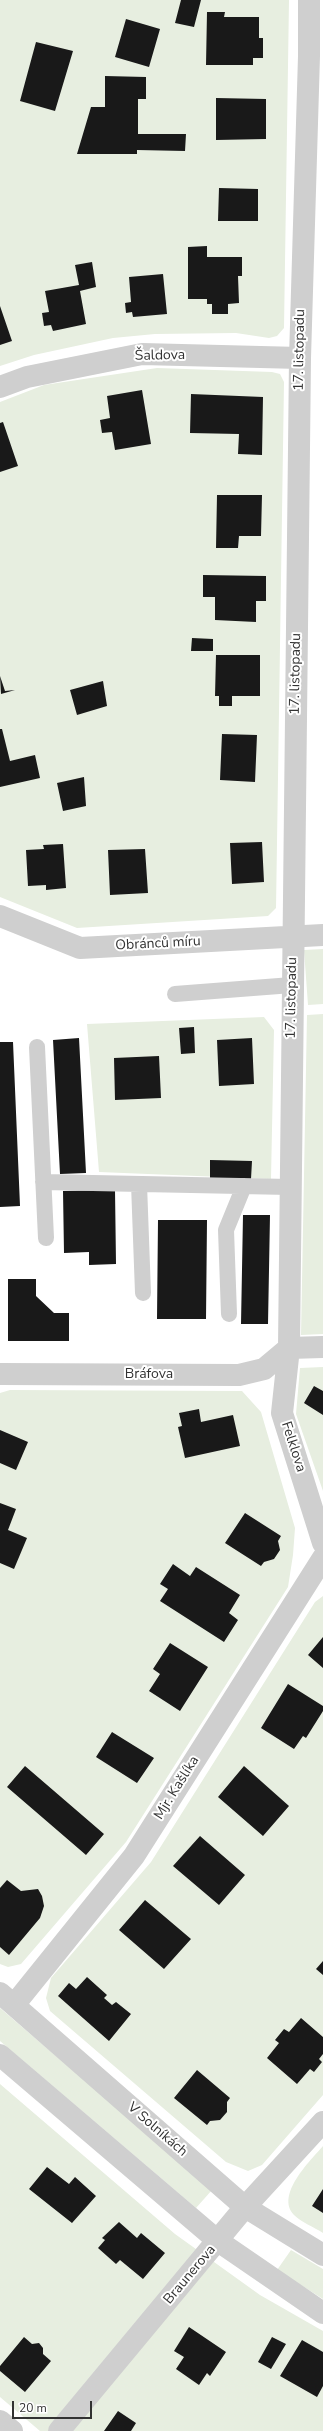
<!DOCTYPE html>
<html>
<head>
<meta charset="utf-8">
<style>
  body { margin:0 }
  #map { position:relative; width:323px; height:2431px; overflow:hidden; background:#fff; font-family:"Nunito Sans",sans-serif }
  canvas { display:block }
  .scale { position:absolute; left:12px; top:2401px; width:80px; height:18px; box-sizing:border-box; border:2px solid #323232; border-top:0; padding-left:5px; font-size:12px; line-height:14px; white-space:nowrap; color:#323232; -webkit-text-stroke:3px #fff; paint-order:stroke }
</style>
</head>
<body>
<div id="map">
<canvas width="323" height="2431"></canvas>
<div class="scale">20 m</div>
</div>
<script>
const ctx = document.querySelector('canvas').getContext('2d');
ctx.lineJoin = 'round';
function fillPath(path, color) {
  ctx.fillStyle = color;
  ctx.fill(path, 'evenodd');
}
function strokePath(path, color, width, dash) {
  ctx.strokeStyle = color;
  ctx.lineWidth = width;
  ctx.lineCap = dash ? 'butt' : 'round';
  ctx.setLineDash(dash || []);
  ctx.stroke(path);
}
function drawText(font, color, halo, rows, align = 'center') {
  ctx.font = font + ' "Nunito Sans",sans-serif';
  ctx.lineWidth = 4;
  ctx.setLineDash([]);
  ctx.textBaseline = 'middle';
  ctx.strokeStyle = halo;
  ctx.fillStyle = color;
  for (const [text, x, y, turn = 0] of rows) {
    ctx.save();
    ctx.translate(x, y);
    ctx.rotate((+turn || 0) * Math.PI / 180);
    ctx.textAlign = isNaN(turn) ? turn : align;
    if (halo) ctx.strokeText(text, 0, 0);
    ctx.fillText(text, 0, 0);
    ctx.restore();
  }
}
const green = new Path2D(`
  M 0,0 L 289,0 L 284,328 L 277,336 L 269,338 L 236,333 L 155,334 L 113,338 L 34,355 L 0,366 Z
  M 157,368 L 272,372 L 280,374 L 284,382 L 276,908 L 268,916 L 77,928 L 0,897 L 0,402 L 44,385 Z
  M 323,949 L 323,1004 L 308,1005 L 304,950 Z
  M 323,1014 L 323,1334 L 301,1335 L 307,1015 Z
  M 264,1017 L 274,1030 L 271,1179 L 99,1172 L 87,1024 Z
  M 323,1367 L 323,1491 L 296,1414 L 300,1368 Z
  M 10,1390 L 242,1391 L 261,1412 L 295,1528 L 293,1555 L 288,1587 L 126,1842 L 21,1964 L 8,1967 L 0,1964 L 0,1393 Z
  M 323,1596 L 323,2095 L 262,2165 L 248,2171 L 226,2162 L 50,2011 L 46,1998 L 51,1978 L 151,1862 L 315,1602 Z
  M 0,2008 L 212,2190 L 196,2208 L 0,2041 Z
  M 0,2084 L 175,2234 L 260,2295 L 323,2331 L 323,2431 L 40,2431 L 0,2397 Z
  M 323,2146 L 323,2233 C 314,2227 301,2222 294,2215 C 275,2195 310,2161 323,2146 Z
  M 291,2250 L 323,2269 L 323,2299 L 277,2270 Z`);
const building = new Path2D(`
  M 181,0 L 201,0 L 194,27 L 175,23 Z
  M 207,12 L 225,12 L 224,17 L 259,17 L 259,38 L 263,38 L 263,58 L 253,58 L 253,65 L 206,65 Z
  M 126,19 L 160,29 L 149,67 L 115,57 Z
  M 36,42 L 73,51 L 55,111 L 20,101 Z
  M 105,76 L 146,77 L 146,99 L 138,99 L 138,134 L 186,134 L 185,151 L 137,150 L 137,154 L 77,154 L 91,107 L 105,107 Z
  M 216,98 L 266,99 L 266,139 L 216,140 Z
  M 219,188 L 258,189 L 258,221 L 218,221 Z
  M 207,246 L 207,257 L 242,257 L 242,276 L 238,276 L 239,303 L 228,304 L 228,314 L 212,314 L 212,304 L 207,304 L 207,299 L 188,299 L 188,247 Z
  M 92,262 L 96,287 L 80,291 L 86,324 L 53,331 L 51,325 L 44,326 L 42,313 L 49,312 L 45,291 L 79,285 L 75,265 Z
  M 163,274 L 167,314 L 133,317 L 132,312 L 126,313 L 125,303 L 131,302 L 129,277 Z
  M 0,306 L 12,341 L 0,345 Z
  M 142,390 L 151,444 L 115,450 L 112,432 L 102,433 L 100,420 L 110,418 L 107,396 Z
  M 191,394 L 263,397 L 262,455 L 238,454 L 239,434 L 190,433 Z
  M 3,422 L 18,466 L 0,472 L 0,423 Z
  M 217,495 L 262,495 L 261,536 L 239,536 L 238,548 L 216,548 Z
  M 203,575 L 266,576 L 266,601 L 256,601 L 256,622 L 215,620 L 215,597 L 203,597 Z
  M 192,638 L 213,639 L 213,651 L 191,651 Z
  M 216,655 L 260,655 L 260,696 L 232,696 L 232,706 L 219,706 L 219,696 L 215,696 Z
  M 0,676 L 5,691 L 15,690 L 1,694 Z
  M 103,681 L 107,706 L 77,715 L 70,690 Z
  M 0,729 L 2,729 L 10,761 L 35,755 L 40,778 L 0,787 Z
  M 222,734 L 257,735 L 255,782 L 220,780 Z
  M 84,777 L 86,806 L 63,811 L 57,783 Z
  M 262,842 L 264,882 L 232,884 L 230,843 Z
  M 63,844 L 66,888 L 46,890 L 46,885 L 28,886 L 26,850 L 44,849 L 43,845 Z
  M 145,849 L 148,893 L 110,895 L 108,850 Z
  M 194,1027 L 195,1053 L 181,1054 L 179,1028 Z
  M 79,1038 L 86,1173 L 60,1174 L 53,1040 Z
  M 252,1038 L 254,1084 L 219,1086 L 217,1040 Z
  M 0,1042 L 13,1042 L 20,1206 L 0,1207 Z
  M 159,1056 L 161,1098 L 115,1100 L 114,1058 Z
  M 210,1160 L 252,1161 L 251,1179 L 210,1178 Z
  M 115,1190 L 116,1264 L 89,1265 L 89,1252 L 64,1253 L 63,1191 Z
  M 243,1215 L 270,1215 L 268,1324 L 241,1324 Z
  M 158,1220 L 207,1220 L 206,1319 L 157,1319 Z
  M 8,1279 L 36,1279 L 36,1296 L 54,1313 L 69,1313 L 69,1341 L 8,1341 Z
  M 314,1386 L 323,1391 L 323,1415 L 304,1403 Z
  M 199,1409 L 201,1422 L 233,1415 L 240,1446 L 185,1458 L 178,1427 L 182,1426 L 179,1413 Z
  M 0,1430 L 28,1442 L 16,1470 L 0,1463 Z
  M 0,1503 L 16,1509 L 8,1530 L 27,1538 L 14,1569 L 0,1563 Z
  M 245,1513 L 281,1536 L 278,1541 L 280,1550 L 274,1559 L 264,1562 L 261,1566 L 225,1543 Z
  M 173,1564 L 190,1576 L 196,1567 L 240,1595 L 229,1613 L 238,1620 L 224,1642 L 160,1601 L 168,1589 L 160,1584 Z
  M 323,1637 L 323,1668 L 308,1655 Z
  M 170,1643 L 208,1667 L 180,1711 L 149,1691 L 160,1674 L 153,1669 Z
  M 288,1684 L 323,1706 L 323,1711 L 306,1738 L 303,1736 L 294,1749 L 261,1728 Z
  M 112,1732 L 154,1758 L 137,1783 L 96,1757 Z
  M 25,1766 L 104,1834 L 86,1855 L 7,1787 Z
  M 244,1766 L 289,1806 L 263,1836 L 218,1797 Z
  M 200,1836 L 245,1875 L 219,1905 L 173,1866 Z
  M 7,1880 L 21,1891 L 38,1889 L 42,1896 L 44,1906 L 40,1918 L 9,1955 L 0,1947 L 0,1888 Z
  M 145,1900 L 191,1939 L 164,1969 L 119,1930 Z
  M 323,1961 L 323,1975 L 316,1969 Z
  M 87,1977 L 107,1995 L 104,1998 L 112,2005 L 116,2002 L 131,2014 L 109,2041 L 58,1996 L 69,1983 L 76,1989 Z
  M 301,2018 L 323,2037 L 323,2054 L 319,2059 L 322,2062 L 314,2072 L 310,2069 L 297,2084 L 267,2058 L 279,2043 L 275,2040 L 284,2029 L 289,2032 Z
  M 197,2070 L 230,2098 L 227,2102 L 227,2112 L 220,2120 L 210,2121 L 207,2125 L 174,2098 Z
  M 47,2167 L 69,2184 L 75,2177 L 96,2196 L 72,2223 L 29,2189 Z
  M 323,2189 L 323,2213 L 312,2206 Z
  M 119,2222 L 137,2238 L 141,2233 L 165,2253 L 143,2279 L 120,2260 L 116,2264 L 98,2248 L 105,2240 L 102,2238 Z
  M 189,2327 L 226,2352 L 210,2376 L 207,2373 L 199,2385 L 176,2369 L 184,2357 L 174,2351 Z
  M 24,2337 L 32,2344 L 39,2343 L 43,2348 L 43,2354 L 51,2361 L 25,2392 L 0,2371 L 0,2366 Z
  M 272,2337 L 286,2344 L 271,2369 L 258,2362 Z
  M 302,2340 L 323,2352 L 323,2386 L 317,2397 L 280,2376 Z
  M 118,2411 L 136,2423 L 131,2431 L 104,2431 Z`);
const lane = new Path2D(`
  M 175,994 L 292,985
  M 37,1047 L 46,1238
  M 43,1182 L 290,1187
  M 139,1184 L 143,1293
  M 229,1314 L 226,1230 L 244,1186`);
const street = new Path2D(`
  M 309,0 L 309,56 L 300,358 L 289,1348 L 282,1413 L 323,1543
  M 0,387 L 27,377 L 142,354 L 300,358
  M 0,916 L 80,948 L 323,935
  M 289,1348 L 323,1347
  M 0,1374 L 239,1375 L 264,1369 L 289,1348
  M 0,1993 L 245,2207 L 323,2255
  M 14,2005 L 134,1856 L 323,1558
  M 0,2055 L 218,2241 L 323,2313
  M 0,2421 L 12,2431
  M 59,2431 L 245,2207 L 323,2122`);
const streetNames = [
  ["17. listopadu",300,350,-89],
  ["Šaldova",160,356,-1],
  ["17. listopadu",296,674,-89],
  ["Obránců míru",158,944,-3],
  ["17. listopadu",292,998,-89],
  ["Bráfova",149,1375],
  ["Felklova",293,1447,72],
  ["Mjr. Kašlíka",177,1788,-58],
  ["V Solníkách",157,2130,41],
  ["Braunerova",190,2275,-50]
];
fillPath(green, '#e7eee0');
fillPath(building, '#191919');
strokePath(lane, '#cfcfcf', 16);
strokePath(street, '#cfcfcf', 22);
drawText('14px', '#323232', '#fff', streetNames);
</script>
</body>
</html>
